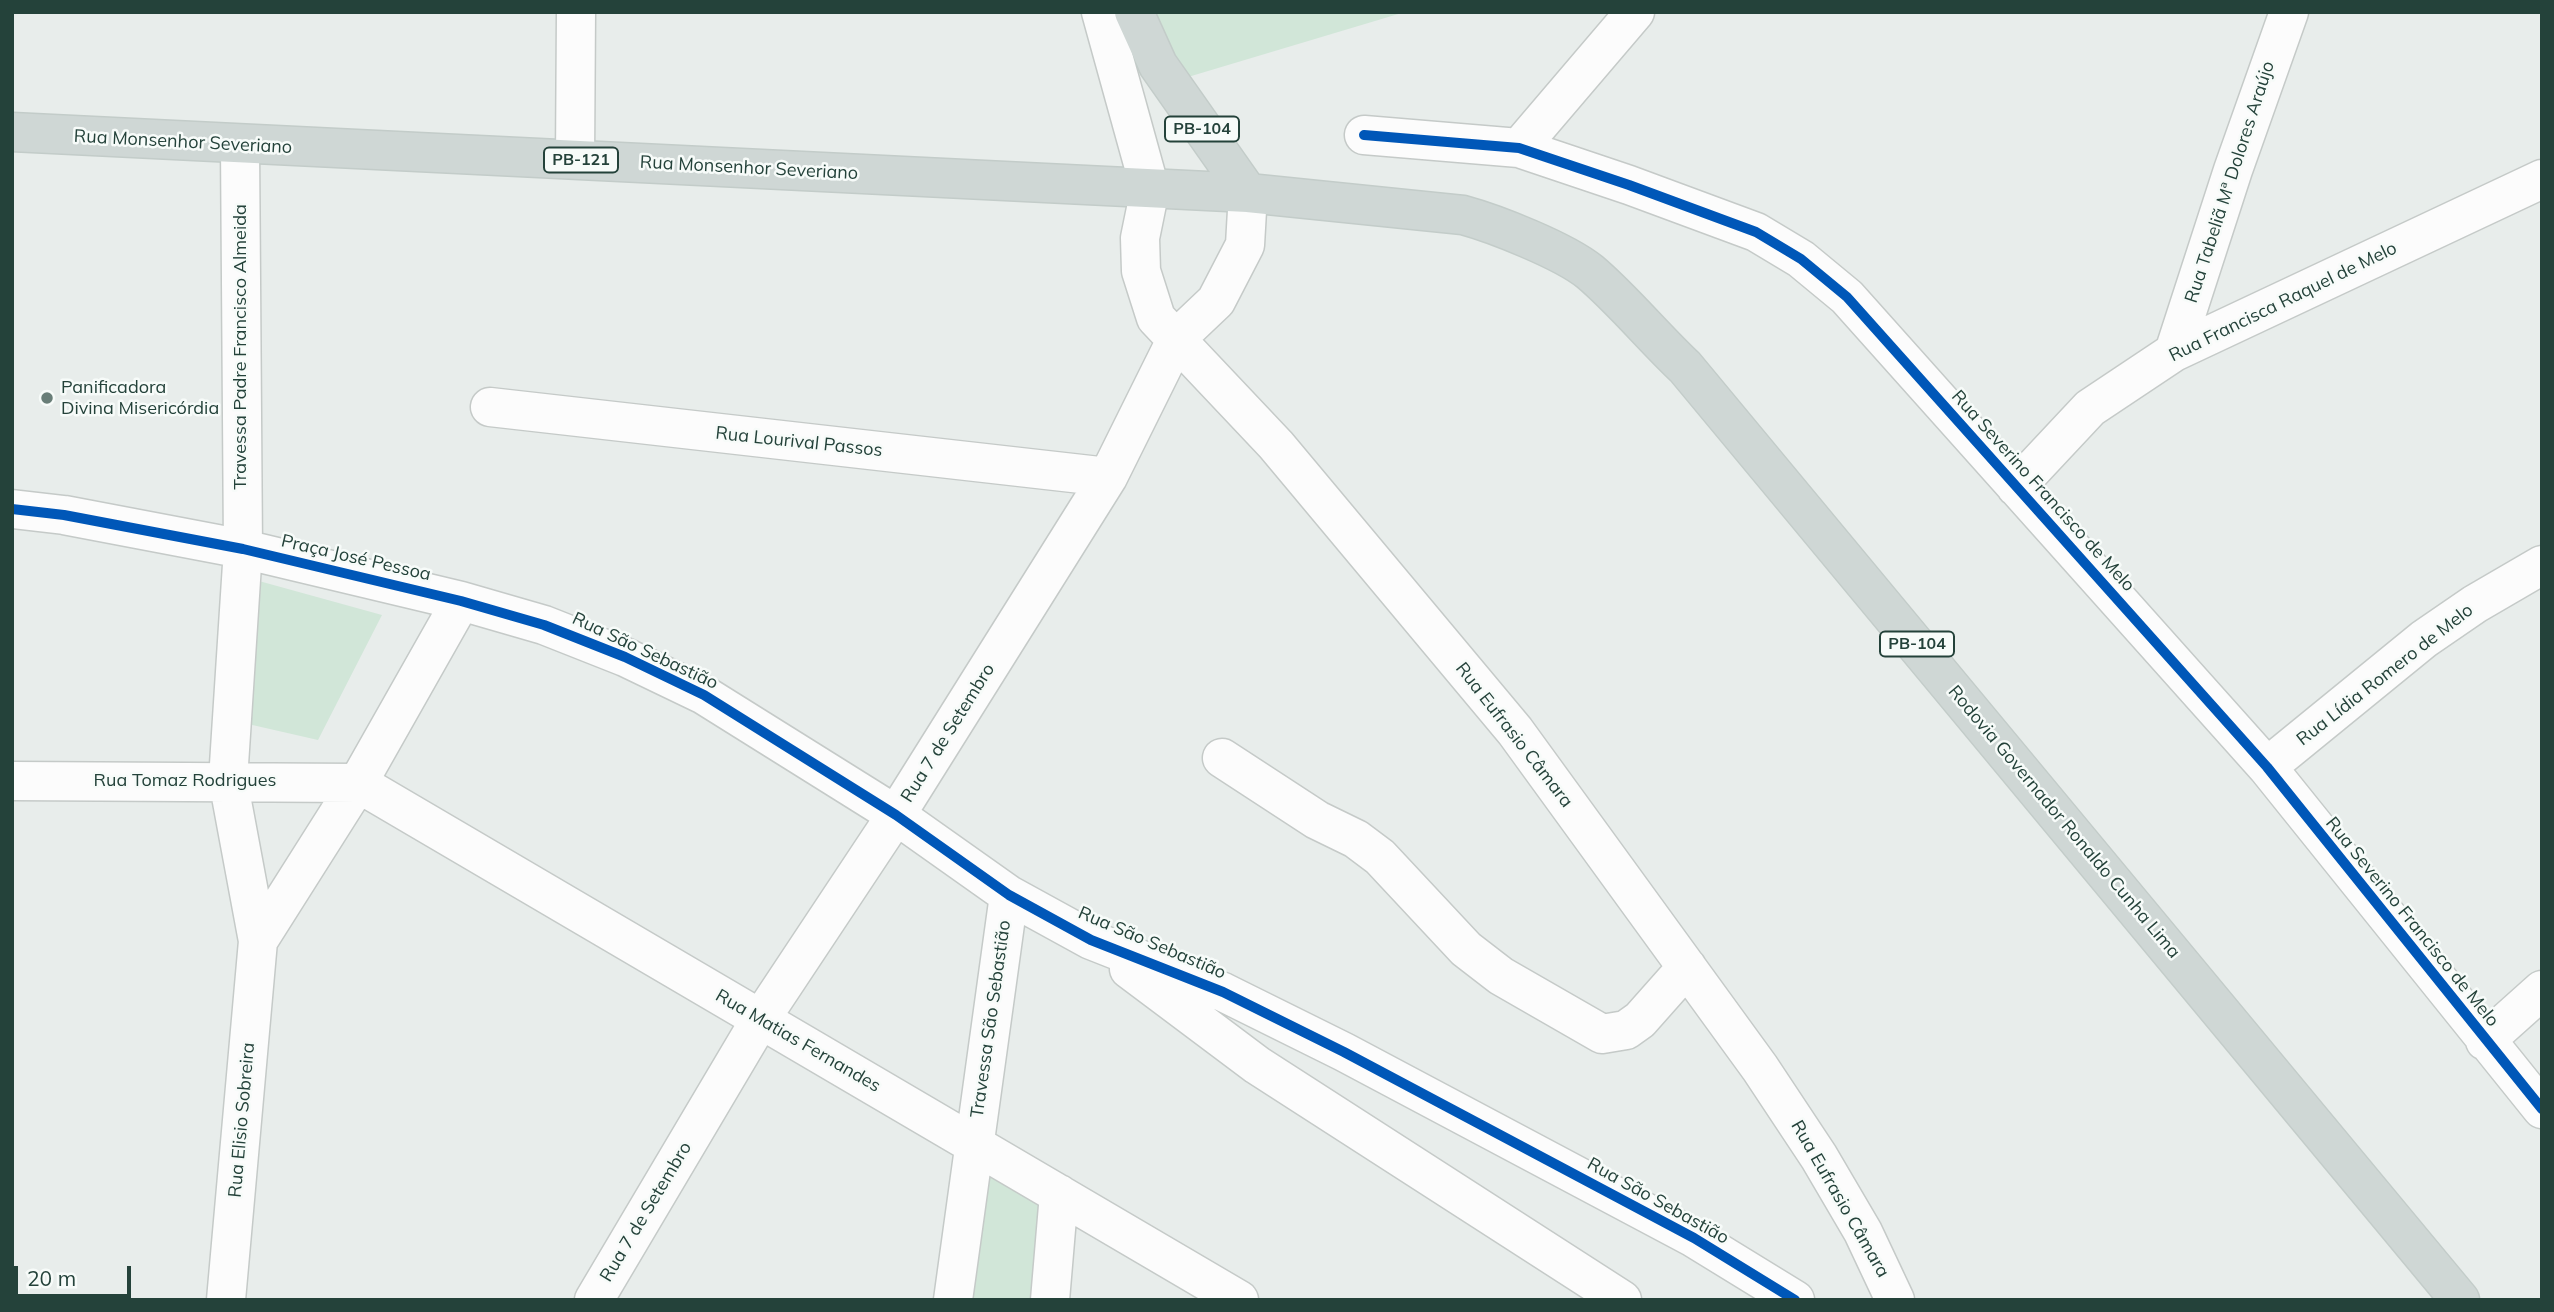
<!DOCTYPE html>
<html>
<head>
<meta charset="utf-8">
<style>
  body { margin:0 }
  #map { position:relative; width:2554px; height:1312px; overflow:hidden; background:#e8edeb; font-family:Mulish,sans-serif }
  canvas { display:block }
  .frame { position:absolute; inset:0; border:14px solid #24423a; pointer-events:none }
  .scale { position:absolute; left:14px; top:1266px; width:117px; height:32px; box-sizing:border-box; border:4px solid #24423a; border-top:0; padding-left:9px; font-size:21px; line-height:24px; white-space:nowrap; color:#24423a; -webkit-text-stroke:5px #f7fbf9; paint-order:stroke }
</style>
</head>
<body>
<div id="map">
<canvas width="2554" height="1312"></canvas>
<div class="frame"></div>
<div class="scale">20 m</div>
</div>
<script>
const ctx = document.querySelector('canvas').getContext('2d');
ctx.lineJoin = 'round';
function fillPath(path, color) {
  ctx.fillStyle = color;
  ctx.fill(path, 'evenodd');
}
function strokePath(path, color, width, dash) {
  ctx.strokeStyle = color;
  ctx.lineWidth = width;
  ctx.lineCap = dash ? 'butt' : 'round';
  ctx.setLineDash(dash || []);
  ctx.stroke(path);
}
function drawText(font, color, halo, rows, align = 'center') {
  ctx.font = font + ' Mulish,sans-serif';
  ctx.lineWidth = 5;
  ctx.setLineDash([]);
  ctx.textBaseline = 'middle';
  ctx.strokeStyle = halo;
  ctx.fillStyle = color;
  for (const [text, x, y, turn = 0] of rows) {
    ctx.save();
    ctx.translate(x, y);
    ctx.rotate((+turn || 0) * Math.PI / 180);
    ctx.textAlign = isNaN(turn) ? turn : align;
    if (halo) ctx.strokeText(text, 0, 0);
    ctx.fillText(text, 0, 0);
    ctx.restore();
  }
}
const green = new Path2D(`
  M 1144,12 L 1405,12 L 1178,80 Z
  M 259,581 L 382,615 L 318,740 L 248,724 Z
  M 986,1169 L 1050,1205 L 1039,1300 L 970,1300 Z`);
const minor = new Path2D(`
  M 1101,12 L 1150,189 L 1140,238 L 1141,271 L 1156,318 L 1276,445 L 1515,731 L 1760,1068 L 1819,1157 L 1863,1232 L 1895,1300
  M 1364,135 L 1519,148 L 1629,185 L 1756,232 L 1801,259 L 1847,297 L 2267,767 L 2542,1109
  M 1519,148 L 1635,12
  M 575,159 L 576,12
  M 2174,352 L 2233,170 L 2289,12
  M 490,407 L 1108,477
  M 2016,487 L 2090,408 L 2174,352 L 2542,179
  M 12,509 L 64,515 L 243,549 L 461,601 L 544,625 L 625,657 L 704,695 L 896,815 L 1009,895 L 1091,940 L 1223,992 L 1344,1052 L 1694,1238 L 1795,1300
  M 1222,758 L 1317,820 L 1356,839 L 1380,857 L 1466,949 L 1501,976 L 1602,1034 L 1626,1030 L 1640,1020 L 1687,967
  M 2267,767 L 2424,639 L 2475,604 L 2542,565
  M 12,781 L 358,783 L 1239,1300
  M 258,941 L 358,783 L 461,601
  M 1129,969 L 1257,1065 L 1622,1300
  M 2485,1041 L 2542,990
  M 226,1300 L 258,941 L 228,780 L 243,549 L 240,146
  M 594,1300 L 760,1020 L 896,815 L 1108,477 L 1177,338 L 1216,301 L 1245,245 L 1248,193
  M 953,1300 L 1009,895
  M 1050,1300 L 1059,1194`);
const major = new Path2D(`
  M 1134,12 L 1158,65 L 1248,193
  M 12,132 L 1248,193 L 1463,215 C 1496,224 1564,251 1590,272 C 1622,299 1654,338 1685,367 L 2460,1300`);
const cycleway = new Path2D(`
  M 1364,135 L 1519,148 L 1629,185 L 1756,232 L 1801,259 L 1847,297 L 2267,767 L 2542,1109
  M 12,509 L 64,515 L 243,549 L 461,601 L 544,625 L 625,657 L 704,695 L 896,815 L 1009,895 L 1091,940 L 1223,992 L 1344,1052 L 1694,1238 L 1795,1300`);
const markers = [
  [47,398,7,"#697e78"]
];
const shields = [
  [1202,129,74],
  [581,160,74],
  [1917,644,74]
];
const shieldNames = [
  ["PB-104",1202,129],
  ["PB-121",581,160],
  ["PB-104",1917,644]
];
const streetNames = [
  ["Rua Monsenhor Severiano",183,142,3],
  ["Rua Monsenhor Severiano",749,168,3],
  ["Rua Tabeliã Mª Dolores Araújo",2230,182,-72],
  ["Rua Francisca Raquel de Melo",2283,302,-26],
  ["Travessa Padre Francisco Almeida",241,347,-90],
  ["Rua Lourival Passos",799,442,6],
  ["Rua Severino Francisco de Melo",2043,491,48],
  ["Praça José Pessoa",356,558,13],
  ["Rua São Sebastião",645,651,25],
  ["Rua Lídia Romero de Melo",2385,675,-38],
  ["Rua 7 de Setembro",948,733,-58],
  ["Rua Eufrasio Câmara",1514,735,52],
  ["Rua Tomaz Rodrigues",185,781],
  ["Rodovia Governador Ronaldo Cunha Lima",2064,822,50],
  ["Rua Severino Francisco de Melo",2412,922,51],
  ["Rua São Sebastião",1152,943,23],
  ["Travessa São Sebastião",991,1019,-82],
  ["Rua Matias Fernandes",798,1041,30],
  ["Rua Elisio Sobreira",242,1120,-85],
  ["Rua Eufrasio Câmara",1840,1199,60],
  ["Rua São Sebastião",1658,1201,29],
  ["Rua 7 de Setembro",646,1212,-59]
];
const poiNames = [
  ["Panificadora",61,388],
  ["Divina Misericórdia",61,409]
];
fillPath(green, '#d1e6d8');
strokePath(minor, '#c5cac8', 41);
strokePath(major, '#c3ccc9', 41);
strokePath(minor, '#fcfcfc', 38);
strokePath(major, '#cfd7d5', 38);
strokePath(cycleway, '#0057b8', 10);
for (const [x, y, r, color] of markers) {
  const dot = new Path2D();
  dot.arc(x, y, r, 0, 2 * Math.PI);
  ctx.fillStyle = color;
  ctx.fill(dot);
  strokePath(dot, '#f7fbf9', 2.5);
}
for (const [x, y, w] of shields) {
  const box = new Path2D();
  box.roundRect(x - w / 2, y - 12.5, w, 25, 5);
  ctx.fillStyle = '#f7fbf9';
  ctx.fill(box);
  strokePath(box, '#24423a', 2);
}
drawText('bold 16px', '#24423a', null, shieldNames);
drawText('18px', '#24423a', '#f7fbf9', streetNames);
drawText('18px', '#24423a', '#f7fbf9', poiNames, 'left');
</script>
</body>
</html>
